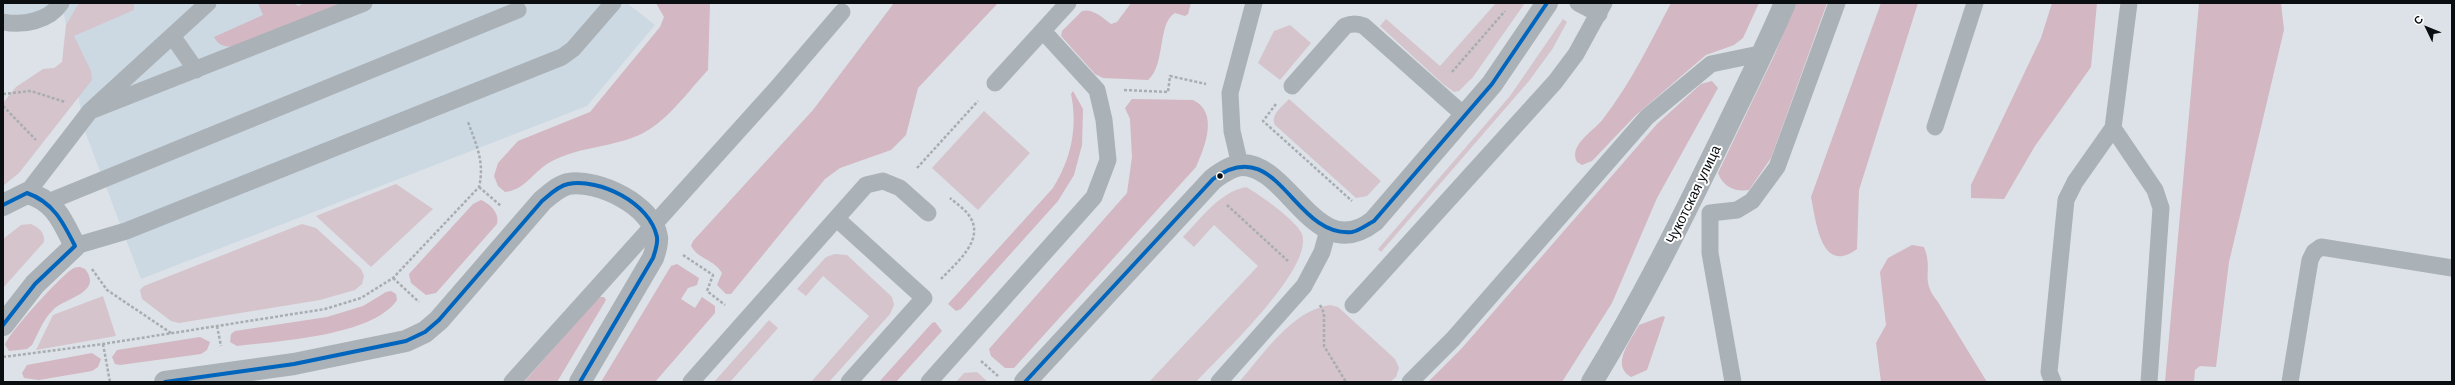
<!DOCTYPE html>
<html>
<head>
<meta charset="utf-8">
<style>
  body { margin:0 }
  #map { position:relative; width:2455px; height:385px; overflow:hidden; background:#dce2e7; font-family:Helvetica,sans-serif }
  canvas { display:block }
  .frame { position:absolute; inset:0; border:4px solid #0a0e11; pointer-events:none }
  .north { position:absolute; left:2407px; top:8px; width:40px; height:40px; -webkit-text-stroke:3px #fff; paint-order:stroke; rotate:313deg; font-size:11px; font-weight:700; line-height:16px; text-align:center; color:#0a0e11 }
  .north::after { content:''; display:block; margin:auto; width:14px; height:18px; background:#0a0e11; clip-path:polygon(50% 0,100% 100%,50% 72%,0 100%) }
</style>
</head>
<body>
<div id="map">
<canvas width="2455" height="385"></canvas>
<div class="frame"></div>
<div class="north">С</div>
</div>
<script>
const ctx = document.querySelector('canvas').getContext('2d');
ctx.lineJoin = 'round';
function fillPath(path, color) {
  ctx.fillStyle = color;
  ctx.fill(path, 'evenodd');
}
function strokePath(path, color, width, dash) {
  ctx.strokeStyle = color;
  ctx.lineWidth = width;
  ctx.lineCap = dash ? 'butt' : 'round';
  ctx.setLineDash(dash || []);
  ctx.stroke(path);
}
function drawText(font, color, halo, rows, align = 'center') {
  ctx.font = font + ' Helvetica,sans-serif';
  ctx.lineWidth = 4;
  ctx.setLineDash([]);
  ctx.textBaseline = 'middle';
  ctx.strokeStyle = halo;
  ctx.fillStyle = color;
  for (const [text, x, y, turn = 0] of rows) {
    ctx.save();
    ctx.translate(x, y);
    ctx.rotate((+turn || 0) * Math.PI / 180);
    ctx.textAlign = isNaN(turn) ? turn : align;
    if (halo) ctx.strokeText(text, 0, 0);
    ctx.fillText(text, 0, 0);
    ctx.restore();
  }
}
const built = new Path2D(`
  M 3,3 L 627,3 L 655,25 L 587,106 L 141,279 L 84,129 L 64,13 L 13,27 L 3,21 Z`);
const green = new Path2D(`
  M 79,3 L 134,3 L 134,10 L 74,36 L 91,71 L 92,80 L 19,173 L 3,186 L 3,103 L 16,87 L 43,69 L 54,68 L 62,62 L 66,25 Z
  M 1496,3 L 1525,3 L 1473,77 L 1459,91 L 1454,92 L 1443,84 L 1380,26 L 1386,19 L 1440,66 Z
  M 1563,19 L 1567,22 L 1553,48 L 1529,81 L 1381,252 L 1378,249 L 1510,96 Z
  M 1290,25 L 1311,43 L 1280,80 L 1258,63 L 1274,31 Z
  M 1289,99 L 1381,181 L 1367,196 L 1356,198 L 1275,125 C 1270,115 1282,107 1289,99 Z
  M 984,111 L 1030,153 L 978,210 L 932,168 Z
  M 396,184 L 433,209 L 371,267 L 316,216 Z
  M 1246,187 C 1259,194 1297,221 1302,234 C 1314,269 1220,356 1196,382 L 1149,382 L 1258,266 L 1214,225 L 1194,247 L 1183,237 C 1201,218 1220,192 1246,187 Z
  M 31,224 C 39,228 45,232 44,242 L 3,288 L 3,239 L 21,225 Z
  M 302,224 L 316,228 L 361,269 L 364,276 L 362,284 L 355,290 L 320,300 L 179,323 L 171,321 L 142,299 L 140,290 L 144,286 Z
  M 835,254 L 847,255 L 892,297 L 894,305 L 890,314 L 829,382 L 811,382 L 869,316 L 823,276 L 806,296 L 797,289 L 826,257 Z
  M 103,296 L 116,336 L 36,350 L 53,315 Z
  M 1330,305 L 1338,307 L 1395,359 L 1399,368 L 1396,377 L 1390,382 L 1239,382 C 1263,355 1292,310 1330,305 Z
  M 769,320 L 778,328 L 730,382 L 714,382 Z
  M 977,372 L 988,382 L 956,382 L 964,373 Z`);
const forest = new Path2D(`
  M 258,3 L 294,3 L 298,6 L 305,3 L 346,3 L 239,46 C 228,47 220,48 214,37 L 263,15 Z
  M 656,3 L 710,3 L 708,70 C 687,92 666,124 637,136 C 608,148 574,147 547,164 C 532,174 524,190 505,192 L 498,186 L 494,176 L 498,163 L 518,141 L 590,112 L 660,27 L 664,17 Z
  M 894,3 L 998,3 L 918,88 L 906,135 L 891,150 L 840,168 L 825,179 L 731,294 L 726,294 L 717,285 L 722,273 C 715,260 698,259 691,246 L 693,241 L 813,110 Z
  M 1131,3 L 1191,3 L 1188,14 L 1185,16 L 1175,13 C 1157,23 1166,65 1148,80 L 1103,78 L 1095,74 L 1061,36 L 1062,31 L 1082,11 C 1093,8 1103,18 1111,24 L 1117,22 Z
  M 1671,3 L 1759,3 L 1743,38 L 1734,45 L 1706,55 L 1636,115 L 1592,161 L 1582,165 L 1577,162 C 1568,145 1594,131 1603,119 C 1631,83 1650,43 1671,3 Z
  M 1796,3 L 1827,3 L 1771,158 L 1749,190 C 1735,192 1723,187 1718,173 L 1774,56 Z
  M 1881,3 L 1918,3 L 1859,190 L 1857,249 C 1821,276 1816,221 1811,197 Z
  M 2052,3 L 2097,3 L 2091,67 L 2035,146 L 2004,199 L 1971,198 L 1971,185 L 2041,38 Z
  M 2199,3 L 2281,3 L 2284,30 L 2229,262 L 2216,367 L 2200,366 L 2195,370 L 2194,382 L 2165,382 Z
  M 1712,81 L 1718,88 L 1657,198 L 1612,303 L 1562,382 L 1428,382 L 1462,348 L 1657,124 L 1701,84 Z
  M 1073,91 L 1083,109 L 1082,145 L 1074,175 L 1058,201 L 961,309 L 956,311 L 948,304 L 1053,188 C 1071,159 1078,128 1071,94 Z
  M 1132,99 L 1193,100 C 1219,112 1205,147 1196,167 L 1014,368 L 1005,368 L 991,356 L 989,349 L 1127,193 L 1132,157 L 1130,119 L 1125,108 Z
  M 481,200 C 490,204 500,213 497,224 L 436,293 L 426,295 L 411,283 L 409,274 L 473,204 Z
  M 1912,245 L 1924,247 C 1934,272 1919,279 1938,302 L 1987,382 L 1881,382 L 1876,343 L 1886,325 L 1880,272 L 1888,258 Z
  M 677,264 L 699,278 L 697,285 L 688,288 L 681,299 L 695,308 L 702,297 L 715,306 L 715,313 L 655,382 L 601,382 L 671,266 Z
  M 80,267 L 85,269 C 104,293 64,298 53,310 C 43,319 38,334 32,345 L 27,349 L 9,351 L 5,345 C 7,335 64,272 74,268 C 76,267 78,267 80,267 Z
  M 391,291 L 396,294 L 397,300 C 373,336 278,341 237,346 L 230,342 L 231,334 L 235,331 L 327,317 L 363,306 L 386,292 Z
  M 599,297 L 604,297 L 606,300 L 557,382 L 524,382 Z
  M 1663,316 L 1665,317 L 1647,370 L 1631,377 C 1610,365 1631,340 1639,325 Z
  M 935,322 L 942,331 L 896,382 L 879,382 L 932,323 Z
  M 200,337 L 210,342 L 207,350 L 201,354 L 120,365 L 115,364 L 112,357 L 117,350 Z
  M 92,353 L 101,359 L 98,367 L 92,371 L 39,380 L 24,378 L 22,373 L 27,365 Z`);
const path = new Path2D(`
  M 1452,72 L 1505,11
  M 1124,90 L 1168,92 L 1170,76 L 1206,84
  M 3,94 L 31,91 L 65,102
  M 1276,104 L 1263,121 L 1352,201
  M 3,106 L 36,140
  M 917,168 L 978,101
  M 479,187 L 501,206
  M 1227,205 L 1288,261
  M 683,255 L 713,275 L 707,291 L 725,305
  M 92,269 L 107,290 L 171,333
  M 393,278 L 419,302
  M 941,279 C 956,263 985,240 970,217 C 966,210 957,204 950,198
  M 1320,305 L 1324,313 L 1324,346 L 1346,382
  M 217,326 L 221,346
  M 103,344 L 110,382
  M 3,357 L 103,344 L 325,309 L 361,298 L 393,278 L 479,187 C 485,162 476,144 468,122
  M 981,361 L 998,376`);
const service = new Path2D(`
  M 1578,3 L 1599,14
  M 3,22 C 23,26 49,21 61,3
  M 173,37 L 196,70
  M 995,83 L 1068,3
  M 1292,86 L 1345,26 C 1352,23 1357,23 1364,26 L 1465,116
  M 90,111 L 364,3
  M 1935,127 L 1975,3
  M 2113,128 L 2155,190 L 2161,208 L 2149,382
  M 1240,165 L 1232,131 L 1230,93 L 1254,3
  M 27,193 L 90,111 L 208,3
  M 48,202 L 518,10
  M 837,219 L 924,298 L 849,382
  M 75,246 L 126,231 L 562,57 L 573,49 L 613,3
  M 1353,305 L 1555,82 L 1576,54 L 1604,3
  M 512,382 L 776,89 L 842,12
  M 691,382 L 866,185 L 883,181 L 900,188 L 928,213
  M 929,382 L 1094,197 L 1108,160 L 1104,120 L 1097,90 L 1043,31
  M 1219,382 L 1304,286 L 1322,252 L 1328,230
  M 1410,382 L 1453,339 L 1647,117 L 1711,64 L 1764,53
  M 1733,382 L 1710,253 L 1710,213 L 1737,210 L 1752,201 L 1777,167 L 1837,3
  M 2053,382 L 2049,372 L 2066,200 L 2075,182 L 2113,128 L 2129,3
  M 2290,382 L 2310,260 L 2314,252 L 2321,247 L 2452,268`);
const minor = new Path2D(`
  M 1592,382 C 1641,302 1682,219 1723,135 C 1744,91 1766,48 1785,3`);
const tertiary = new Path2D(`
  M 3,205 L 27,193 C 55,200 63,222 75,246 L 35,284 L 3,325
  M 165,382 L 294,364 L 406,341 L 425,332 L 439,320 L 542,201 C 550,194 559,186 568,184 C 598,179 652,205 657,237 C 658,244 655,252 653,258 L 580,382
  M 1025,382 L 1213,179 C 1221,173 1231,166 1241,165 C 1289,163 1316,267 1374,221 L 1492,84 L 1547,3`);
const bus1 = new Path2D(`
  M 3,205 L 27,193 C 53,202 63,222 75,246 L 35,284 L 3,325
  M 165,382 L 294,364 L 406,341 L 425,332 L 439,320 L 542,201 C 549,195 558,186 568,184 C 600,178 650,203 657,237 C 658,244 655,252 653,258 L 580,382
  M 1025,382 L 1213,179 C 1278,131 1293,238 1352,232 C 1359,231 1368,224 1374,221 L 1492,84 L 1547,3`);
const markers = [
  [1220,176,3.5,"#0a0e11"]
];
const streetNames = [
  ["Чукотская улица",1694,195,-64]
];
fillPath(built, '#ccd9e3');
fillPath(green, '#d5c4cc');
fillPath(forest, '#d3b7c2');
strokePath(path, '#a8adb1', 2.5, [3, 2]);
strokePath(service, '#abb2b7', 17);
strokePath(minor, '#abb2b7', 22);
strokePath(tertiary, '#abb2b7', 22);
strokePath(bus1, '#0065bd', 4);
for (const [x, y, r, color] of markers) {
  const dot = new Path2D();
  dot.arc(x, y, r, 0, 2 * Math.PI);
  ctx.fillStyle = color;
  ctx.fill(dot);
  strokePath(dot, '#fff', 1.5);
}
drawText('14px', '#0a0e11', '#fff', streetNames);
</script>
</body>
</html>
